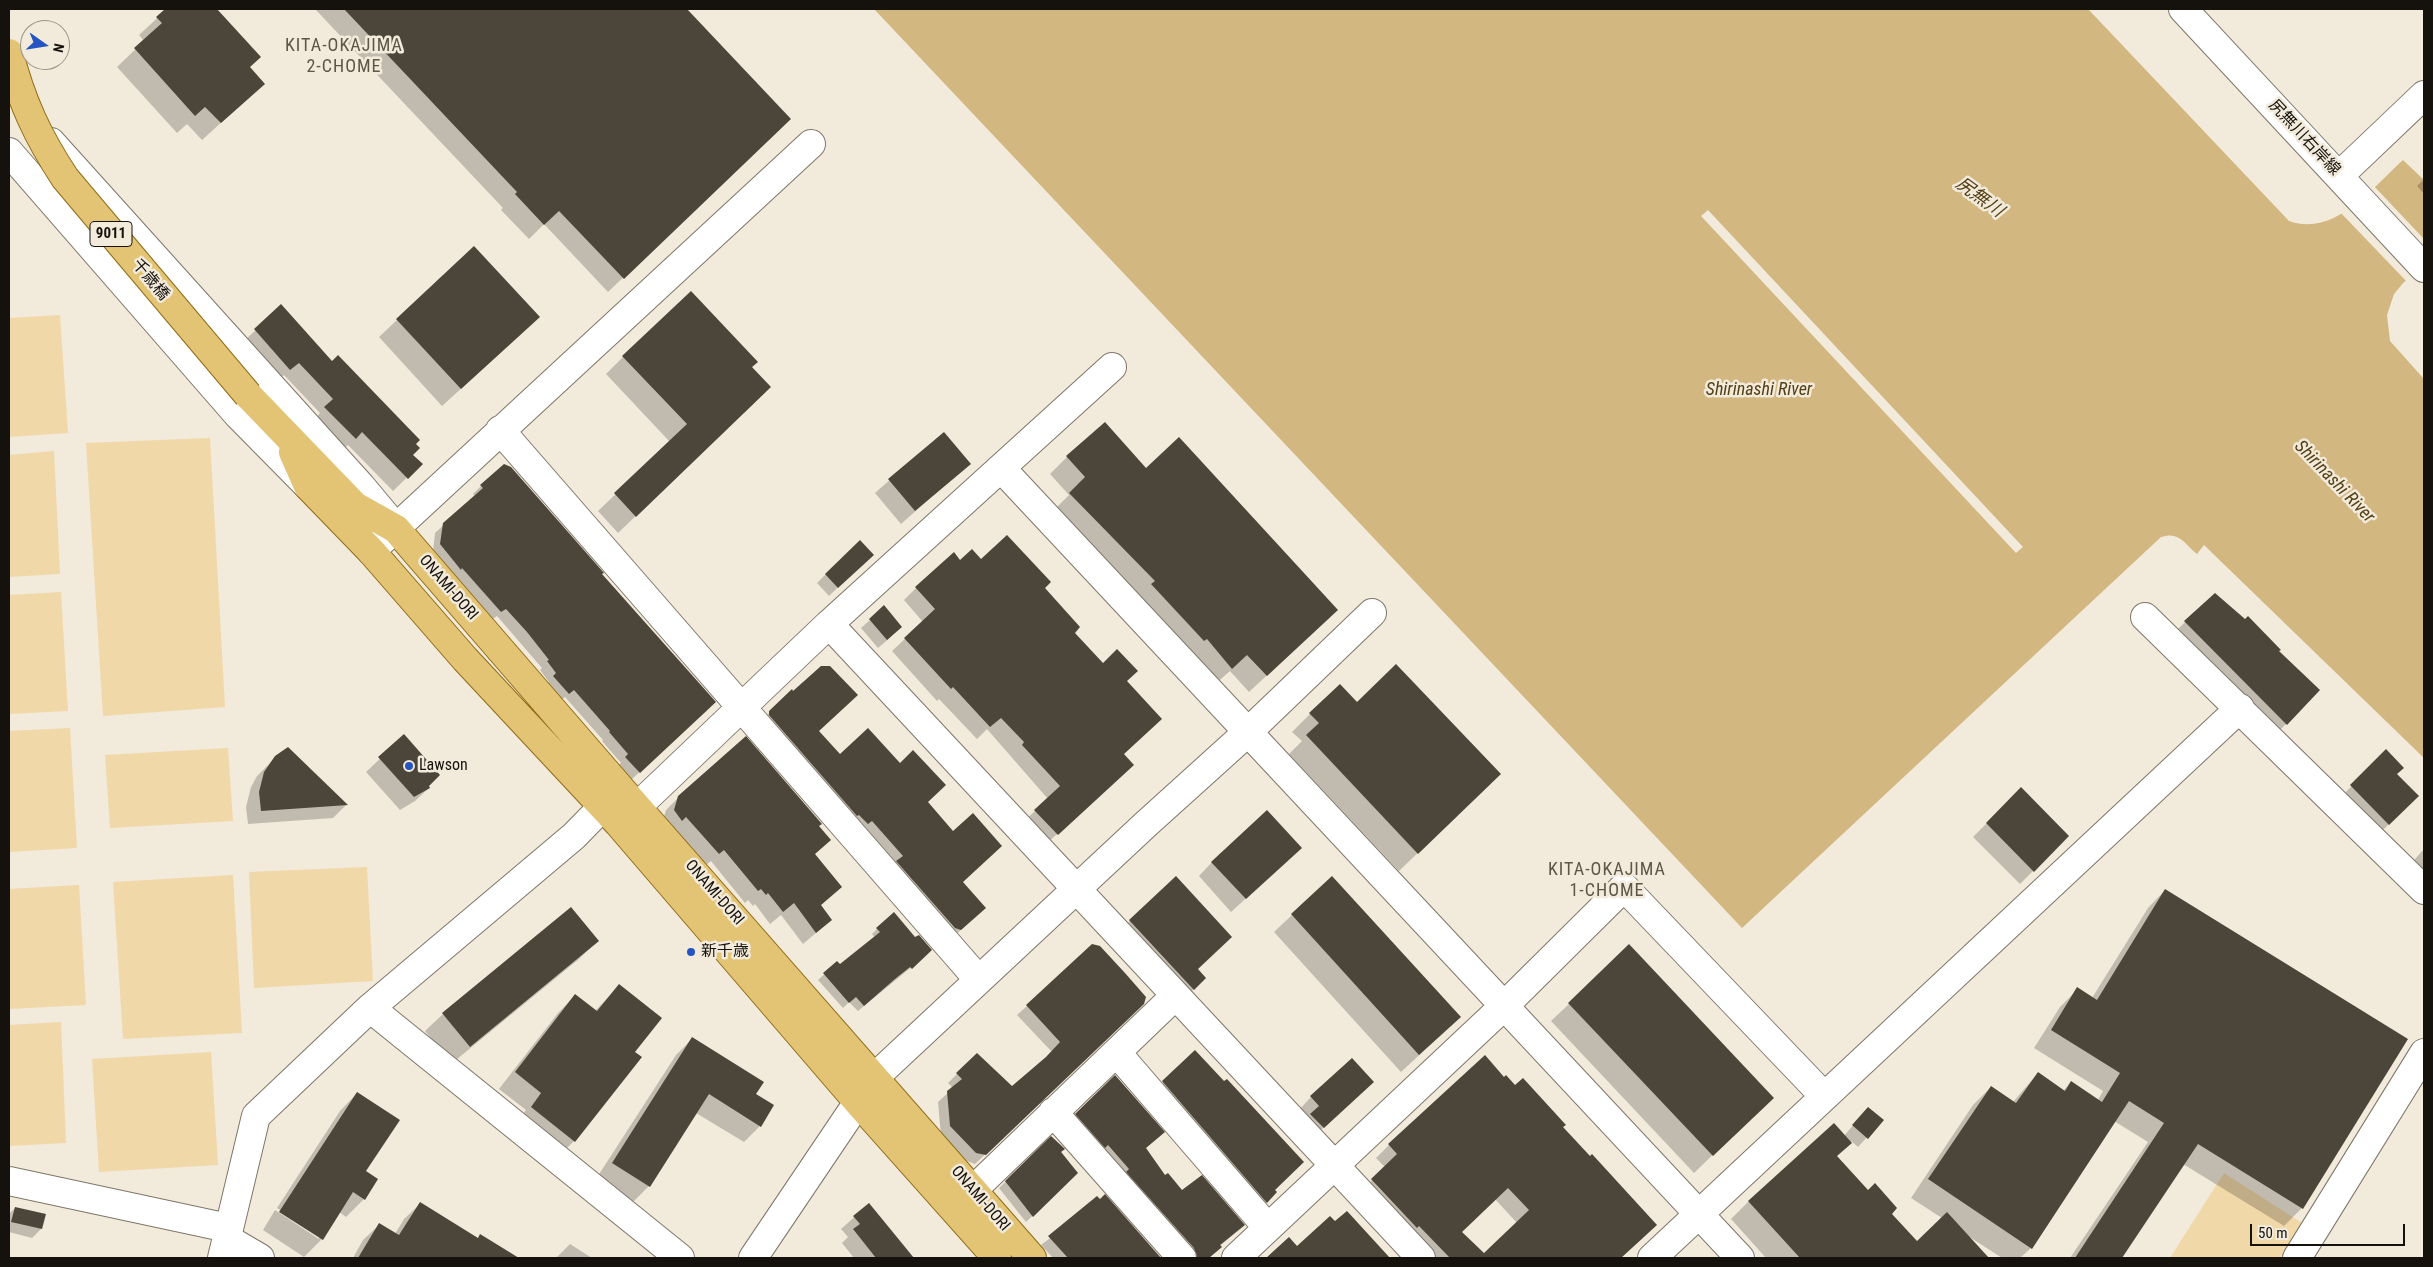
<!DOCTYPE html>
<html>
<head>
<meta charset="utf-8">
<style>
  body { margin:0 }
  #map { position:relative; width:2433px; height:1267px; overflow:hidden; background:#f2eadb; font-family:"Roboto Condensed",sans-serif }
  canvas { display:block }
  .frame { position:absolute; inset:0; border:10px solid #15120d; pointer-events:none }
  .north { position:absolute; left:20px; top:20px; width:50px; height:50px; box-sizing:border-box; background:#f2eadb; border:1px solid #9a9489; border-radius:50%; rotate:103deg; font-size:14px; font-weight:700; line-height:20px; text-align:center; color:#15120d }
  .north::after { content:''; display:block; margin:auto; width:18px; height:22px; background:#2455c2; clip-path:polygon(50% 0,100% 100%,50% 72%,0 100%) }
  .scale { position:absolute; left:2250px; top:1224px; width:155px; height:22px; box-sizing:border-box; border:2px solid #15120d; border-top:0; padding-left:6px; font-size:15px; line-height:18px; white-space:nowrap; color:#15120d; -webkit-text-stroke:4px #f2eadb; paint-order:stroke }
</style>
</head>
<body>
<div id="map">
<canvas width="2433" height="1267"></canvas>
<div class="frame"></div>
<div class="north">N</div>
<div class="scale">50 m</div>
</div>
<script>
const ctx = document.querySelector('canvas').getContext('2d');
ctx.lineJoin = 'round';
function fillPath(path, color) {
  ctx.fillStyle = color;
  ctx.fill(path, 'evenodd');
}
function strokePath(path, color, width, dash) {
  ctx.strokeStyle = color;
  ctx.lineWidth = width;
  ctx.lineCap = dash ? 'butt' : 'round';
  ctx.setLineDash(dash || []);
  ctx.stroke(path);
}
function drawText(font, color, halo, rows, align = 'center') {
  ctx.font = font + ' "Roboto Condensed","Noto Sans JP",sans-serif';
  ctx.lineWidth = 5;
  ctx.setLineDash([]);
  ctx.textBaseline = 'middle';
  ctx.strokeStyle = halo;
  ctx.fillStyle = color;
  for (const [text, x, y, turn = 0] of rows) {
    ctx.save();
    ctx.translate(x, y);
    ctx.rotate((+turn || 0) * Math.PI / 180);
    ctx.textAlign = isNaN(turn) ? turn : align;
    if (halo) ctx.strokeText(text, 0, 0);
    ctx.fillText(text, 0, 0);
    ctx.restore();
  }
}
const green = new Path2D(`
  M 60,315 L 68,433 L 9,437 L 9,318 Z
  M 210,438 L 225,707 L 103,716 L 86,443 Z
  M 54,451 L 60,574 L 9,577 L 9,455 Z
  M 61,592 L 68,711 L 9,714 L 9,595 Z
  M 70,728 L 77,848 L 9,852 L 9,731 Z
  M 228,748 L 233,821 L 110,828 L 105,755 Z
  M 367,867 L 373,981 L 254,988 L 249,872 Z
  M 233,875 L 242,1033 L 123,1039 L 113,882 Z
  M 79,885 L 86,1005 L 9,1009 L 9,889 Z
  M 61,1022 L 66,1143 L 9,1146 L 9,1025 Z
  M 211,1052 L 218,1165 L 99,1172 L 92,1059 Z
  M 2224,1173 L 2302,1223 L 2280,1258 L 2170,1258 Z`);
const water = new Path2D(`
  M 874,9 L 2088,9 L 2289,221 C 2335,237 2371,189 2403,160 L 2424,180 L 2424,270 L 2404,282 L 2394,294 L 2387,315 L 2390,341 L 2424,379 L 2424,758 L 2204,545 L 2197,554 C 2184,543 2179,531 2161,537 L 1742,928 Z`);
const pier = new Path2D(`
  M 2372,184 L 2424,239 L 2424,273 L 2408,283 L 2340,212 Z
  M 1708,210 L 2023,547 L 2016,553 L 1701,216 Z`);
const shadow = new Path2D(`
  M 167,9 L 176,16 L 184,9 L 216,9 L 259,57 L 249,67 L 245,101 L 202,140 L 187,124 L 177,133 L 117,67 L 144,41 L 139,35 Z
  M 315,9 L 685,9 L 790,119 L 608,292 L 544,224 L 529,239 L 501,210 L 503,208 Z
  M 2424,179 L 2424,194 L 2417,186 Z
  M 474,247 L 520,335 L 442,406 L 379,337 Z
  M 281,306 L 332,363 L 414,444 L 412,455 L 421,464 L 393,491 L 348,445 L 341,451 L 312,422 L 320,413 L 284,375 L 276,383 L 241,344 Z
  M 623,357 L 750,367 L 753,404 L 618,533 L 598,511 L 670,442 L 606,374 Z
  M 943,433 L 969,464 L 901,524 L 875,493 Z
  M 1067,457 L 1146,470 L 1319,627 L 1249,692 L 1230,671 L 1214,685 L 1053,511 L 1069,495 L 1050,474 Z
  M 504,465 L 600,574 L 706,710 L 631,780 L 618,765 L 621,763 L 602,741 L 603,740 L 565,697 L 560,701 L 546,685 L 549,682 L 540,670 L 542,668 L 497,616 L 493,619 L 433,552 L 435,533 L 475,496 L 473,494 L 481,486 Z
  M 960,561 L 981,561 L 1043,588 L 1073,633 L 1103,665 L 1125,682 L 1119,777 L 1044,846 L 1022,823 L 1048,799 L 987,729 L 977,739 L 939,699 L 937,701 L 892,651 L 923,622 L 904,600 L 916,588 Z
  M 863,563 L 829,596 L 817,583 L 826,574 Z
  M 870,620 L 892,636 L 878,648 L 861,628 Z
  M 2245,620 L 2278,651 L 2286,724 L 2274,736 L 2173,634 L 2185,622 Z
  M 792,691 L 817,732 L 840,756 L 926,802 L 975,917 L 951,939 L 761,721 Z
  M 1357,703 L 1481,792 L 1399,871 L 1289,754 L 1302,741 L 1292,732 L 1310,714 Z
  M 404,736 L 429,788 L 415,801 L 400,810 L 366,772 Z
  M 2386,751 L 2396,774 L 2417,796 L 2375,838 L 2338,800 Z
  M 271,762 L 346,805 L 333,818 L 248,824 L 246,807 L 251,787 L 257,776 Z
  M 2021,789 L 2068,836 L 2020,884 L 1973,837 Z
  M 679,797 L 817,827 L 814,855 L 840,887 L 820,906 L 831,920 L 803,944 L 781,915 L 770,924 L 755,904 L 753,906 L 748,900 L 745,903 L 711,861 L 706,865 L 673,828 L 662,823 L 666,810 Z
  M 2424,849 L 2424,885 L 2407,868 Z
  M 1287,861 L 1231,912 L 1199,876 L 1212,862 Z
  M 1176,878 L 1197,969 L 1205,978 L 1191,992 L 1116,934 Z
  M 2165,890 L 2406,1040 L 2302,1208 L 2284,1226 L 2183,1164 L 2121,1258 L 2070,1258 L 2148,1142 L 2114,1121 L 2031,1248 L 2020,1258 L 2002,1258 L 1968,1236 L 1988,1258 L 1766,1258 L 1731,1219 L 1749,1201 L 1844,1136 L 1860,1117 L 1882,1121 L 1858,1147 L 1851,1141 L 1836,1156 L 1916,1243 L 1942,1218 L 1911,1198 L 1973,1105 L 1991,1087 L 2013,1102 L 2038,1073 L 2063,1091 L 2071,1082 L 2098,1100 L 2103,1091 L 2034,1048 L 2060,1007 L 2078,989 L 2092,998 L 2148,908 Z
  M 1292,915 L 1441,1035 L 1401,1072 L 1274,932 Z
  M 877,929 L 925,956 L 858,1011 L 849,1002 L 843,1008 L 818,980 L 837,963 L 840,966 L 875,938 L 872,934 Z
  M 597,941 L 579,959 L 451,1064 L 425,1031 L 443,1014 Z
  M 619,986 L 634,1052 L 574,1141 L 557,1158 L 515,1124 L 526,1110 L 499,1089 L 558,1013 L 575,996 L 595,1011 Z
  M 1569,1004 L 1754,1115 L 1694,1173 L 1551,1021 Z
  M 1027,1006 L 1133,1013 L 975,1164 L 967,1161 L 941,1136 L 938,1102 L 953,1088 L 948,1083 L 977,1054 L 1012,1087 L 1052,1052 L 1017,1015 Z
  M 692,1039 L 754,1095 L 760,1126 L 744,1142 L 696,1113 L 649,1186 L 633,1202 L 596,1179 L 676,1055 Z
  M 1195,1052 L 1276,1192 L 1255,1212 L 1152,1093 Z
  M 1115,1077 L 1145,1149 L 1165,1177 L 1235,1233 L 1206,1258 L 1187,1258 L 1068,1123 Z
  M 1504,1079 L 1562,1127 L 1643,1238 L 1620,1258 L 1425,1258 L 1359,1193 L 1385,1167 L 1376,1158 L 1389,1145 ZM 1495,1199 L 1517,1223 L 1484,1254 L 1461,1232 Z
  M 357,1093 L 364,1172 L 377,1180 L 364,1199 L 346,1217 L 339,1212 L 322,1239 L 304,1257 L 263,1230 L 275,1210 L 319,1239 L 319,1236 L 277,1208 L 340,1111 Z
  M 1359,1095 L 1309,1141 L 1298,1111 L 1311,1097 Z
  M 1051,1138 L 1077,1173 L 1026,1222 L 999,1188 Z
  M 1105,1196 L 1160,1258 L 1053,1258 L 1041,1245 Z
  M 420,1204 L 477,1239 L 501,1249 L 496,1258 L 353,1258 L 363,1240 L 379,1225 L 395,1234 L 404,1219 Z
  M 869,1204 L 912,1258 L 854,1258 L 842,1243 L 848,1237 L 841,1229 Z
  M 15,1208 L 41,1229 L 32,1238 L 9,1232 L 9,1214 Z
  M 1347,1213 L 1388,1258 L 1269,1258 L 1289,1239 L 1297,1248 L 1335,1223 Z
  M 570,1244 L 592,1258 L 556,1258 Z`);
const building = new Path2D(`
  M 165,9 L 217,9 L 261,57 L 250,67 L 265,84 L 221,123 L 205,107 L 195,116 L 134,48 L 162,23 L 156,17 Z
  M 344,9 L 687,9 L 791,119 L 624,279 L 559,211 L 544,225 L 515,194 L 517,192 Z
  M 474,246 L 540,317 L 461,389 L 396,319 Z
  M 691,291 L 758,362 L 752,367 L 771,387 L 636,517 L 614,493 L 687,424 L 622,356 Z
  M 281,304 L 332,361 L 338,355 L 420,440 L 416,444 L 420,448 L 413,455 L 423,464 L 408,479 L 362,432 L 356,439 L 324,407 L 333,399 L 299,363 L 290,370 L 254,329 Z
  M 1105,422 L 1146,468 L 1179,437 L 1338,610 L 1267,676 L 1247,655 L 1232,669 L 1207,639 L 1204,641 L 1151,584 L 1155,581 L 1069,493 L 1085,477 L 1066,456 Z
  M 944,432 L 971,464 L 915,511 L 888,479 Z
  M 504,464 L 511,467 L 604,573 L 602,574 L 716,702 L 640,773 L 625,757 L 628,754 L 609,732 L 610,731 L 574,690 L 569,694 L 553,676 L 556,673 L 547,661 L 549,660 L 527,632 L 506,609 L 501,612 L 462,568 L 461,570 L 440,544 L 443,523 L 483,488 L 480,485 Z
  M 1007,535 L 1051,582 L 1045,588 L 1080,627 L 1075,633 L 1103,663 L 1117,649 L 1138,671 L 1127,681 L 1162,719 L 1124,754 L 1134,765 L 1058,835 L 1034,810 L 1060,786 L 1022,745 L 1024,742 L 1001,718 L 990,727 L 953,687 L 951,689 L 904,638 L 935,609 L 915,587 L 954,552 L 960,560 L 972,549 L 981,559 Z
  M 860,540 L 874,555 L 838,588 L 825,574 Z
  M 2215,593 L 2245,619 L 2248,616 L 2281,650 L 2279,651 L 2320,690 L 2287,725 L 2184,621 Z
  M 884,605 L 902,627 L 887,640 L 869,619 Z
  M 1396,664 L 1501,774 L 1418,854 L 1306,735 L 1319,723 L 1309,713 L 1340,684 L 1357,702 Z
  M 821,666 L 830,666 L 858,695 L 819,731 L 840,754 L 868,728 L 900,763 L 913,750 L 946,785 L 928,802 L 953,831 L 973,813 L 1002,846 L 963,882 L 986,908 L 961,930 L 955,928 L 896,861 L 903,856 L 872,821 L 868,824 L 859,815 L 857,816 L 769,715 L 769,711 L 792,689 L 793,691 Z
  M 404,734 L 440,775 L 429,786 L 430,788 L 414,797 L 378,757 Z
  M 746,736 L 822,824 L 819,826 L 831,840 L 815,854 L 842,887 L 821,905 L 832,920 L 816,933 L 794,903 L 783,912 L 768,893 L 766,895 L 761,889 L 758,891 L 724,850 L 719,854 L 686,817 L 682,821 L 674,810 L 678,796 Z
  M 288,747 L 348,805 L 261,811 L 259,792 L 264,772 L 275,756 Z
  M 2386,749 L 2404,768 L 2397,774 L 2419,796 L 2389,825 L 2350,785 Z
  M 2021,787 L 2069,836 L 2034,872 L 1986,823 Z
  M 1267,810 L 1302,848 L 1246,899 L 1211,862 Z
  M 1176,876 L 1232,937 L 1198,969 L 1206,978 L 1194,990 L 1129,920 Z
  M 1332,876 L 1461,1017 L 1419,1055 L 1291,914 Z
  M 2165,889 L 2408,1039 L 2303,1209 L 2198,1144 L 2122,1258 L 2075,1258 L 2164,1123 L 2129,1101 L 2032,1249 L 1928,1179 L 1991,1086 L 2016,1103 L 2038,1072 L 2065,1091 L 2071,1081 L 2102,1102 L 2120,1073 L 2051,1030 L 2077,987 L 2097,1000 Z
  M 571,907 L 599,941 L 470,1047 L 442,1013 Z
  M 894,912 L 915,937 L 919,935 L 932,950 L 912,969 L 910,967 L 895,979 L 864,1006 L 856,997 L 849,1003 L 823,973 L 837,961 L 840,964 L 880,932 L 876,928 Z
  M 1092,944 L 1100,946 L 1125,973 L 1146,997 L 1144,1004 L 986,1155 L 976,1153 L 950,1126 L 947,1091 L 962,1079 L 956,1073 L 977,1053 L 1012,1086 L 1046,1057 L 1060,1042 L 1026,1005 Z
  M 1629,944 L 1774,1098 L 1713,1156 L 1568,1003 Z
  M 619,984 L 662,1018 L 635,1052 L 642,1057 L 575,1142 L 531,1107 L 541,1093 L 515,1072 L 575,994 L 597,1011 Z
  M 692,1037 L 764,1082 L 756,1094 L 774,1105 L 761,1127 L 709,1094 L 650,1187 L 612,1163 Z
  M 1195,1050 L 1224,1081 L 1227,1079 L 1304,1162 L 1275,1190 L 1277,1192 L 1267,1203 L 1162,1081 Z
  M 1485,1055 L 1504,1077 L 1506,1075 L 1515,1085 L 1523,1078 L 1566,1125 L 1563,1127 L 1590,1156 L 1592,1154 L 1657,1225 L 1621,1258 L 1450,1258 L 1419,1226 L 1417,1228 L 1371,1179 L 1397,1154 L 1388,1144 ZM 1508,1188 L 1529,1210 L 1484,1253 L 1462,1232 Z
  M 1352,1058 L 1374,1082 L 1324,1128 L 1310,1114 L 1319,1106 L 1310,1096 Z
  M 1115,1075 L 1165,1132 L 1146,1148 L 1165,1175 L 1168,1173 L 1182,1190 L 1202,1175 L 1245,1225 L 1220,1245 L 1222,1247 L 1209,1258 L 1197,1258 L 1194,1248 L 1126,1172 L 1129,1169 L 1108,1145 L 1105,1148 L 1075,1114 Z
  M 357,1092 L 400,1120 L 366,1171 L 378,1179 L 365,1200 L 353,1192 L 323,1240 L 279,1212 Z
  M 1868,1107 L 1884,1120 L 1868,1139 L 1852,1125 Z
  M 1834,1123 L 1852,1143 L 1837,1156 L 1868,1190 L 1875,1183 L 1897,1208 L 1892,1214 L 1917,1241 L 1947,1212 L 1989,1258 L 1800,1258 L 1748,1201 Z
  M 1051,1136 L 1065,1149 L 1061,1152 L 1078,1173 L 1033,1217 L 1005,1181 Z
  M 1105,1194 L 1161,1258 L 1068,1258 L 1048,1236 L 1097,1196 L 1100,1199 Z
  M 420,1202 L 478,1238 L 480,1234 L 519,1258 L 358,1258 L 379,1223 L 399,1235 Z
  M 869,1203 L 914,1258 L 876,1258 L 853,1229 L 860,1224 L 853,1216 Z
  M 15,1207 L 46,1214 L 42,1229 L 11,1222 Z
  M 1347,1211 L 1390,1258 L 1266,1258 L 1289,1237 L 1297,1246 L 1330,1216 L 1335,1221 Z`);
const minor = new Path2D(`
  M 2183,9 L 2424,268
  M 51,142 L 361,486 L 396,528
  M 9,152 L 238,415 L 307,485
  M 2340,175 L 2424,95
  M 500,430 L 978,979
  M 1001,468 L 1740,1258
  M 371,551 L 811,144
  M 2145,617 L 2424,890
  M 829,624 L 1421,1258
  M 620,823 L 829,624 L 1112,367
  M 370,1008 L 680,1258
  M 1117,1053 L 1268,1228
  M 1053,1112 L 1182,1258
  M 9,1181 L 228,1228
  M 973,1190 L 1175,996
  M 226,1238 L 260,1258
  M 222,1258 L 256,1116 L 370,1008 L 574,836 L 620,789
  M 753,1258 L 875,1077 L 1145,825 L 1249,731 L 1372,613
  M 1236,1258 L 1503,1007 L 1624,887 L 1824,1096
  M 1652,1258 L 2240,708
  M 2297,1258 L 2424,1053`);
const major = new Path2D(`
  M 248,395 L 355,506 L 396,529 L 621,789 L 1032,1258
  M 293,452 L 308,486 L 371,551 L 465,659 L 619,824 L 858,1102 L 997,1258`);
const majorBridge = new Path2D(`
  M 9,53 C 21,101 38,137 65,178 L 248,395`);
const markers = [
  [409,766,5,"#2455c2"],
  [691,952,5,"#2455c2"]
];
const shields = [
  [111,234,42]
];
const shieldNames = [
  ["9011",111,234]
];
const streetNames = [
  ["尻無川右岸線",2304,138,47],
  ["千歳橋",150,280,50],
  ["ONAMI-DORI",448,588,49],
  ["ONAMI-DORI",714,893,49],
  ["ONAMI-DORI",980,1199,49]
];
const poiNames = [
  ["Lawson",419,766],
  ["新千歳",701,952]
];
const neighbourhoodNames = [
  ["KITA-OKAJIMA",344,46],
  ["2-CHOME",344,67],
  ["KITA-OKAJIMA",1607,870],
  ["1-CHOME",1607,891]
];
const waterNames = [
  ["尻無川",1979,198,36],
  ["Shirinashi River",1759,390],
  ["Shirinashi River",2334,482,46]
];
fillPath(green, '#f1d8a9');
fillPath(water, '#d3b780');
fillPath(pier, '#f2eadb');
fillPath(shadow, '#0003');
fillPath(building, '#4c4539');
strokePath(minor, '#7e7769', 30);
strokePath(major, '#8f6c14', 30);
strokePath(minor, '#fff', 28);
strokePath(major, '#e3c474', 28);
strokePath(majorBridge, '#8f6c14', 30, []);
strokePath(majorBridge, '#e3c474', 28);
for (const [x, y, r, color] of markers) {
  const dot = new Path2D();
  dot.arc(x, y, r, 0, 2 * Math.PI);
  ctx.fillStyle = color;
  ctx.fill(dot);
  strokePath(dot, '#f2eadb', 2);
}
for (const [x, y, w] of shields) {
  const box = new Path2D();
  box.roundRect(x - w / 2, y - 12.5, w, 25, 4);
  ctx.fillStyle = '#f2eadb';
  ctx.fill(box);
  strokePath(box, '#15120d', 1);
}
drawText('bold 15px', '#15120d', null, shieldNames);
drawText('16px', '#15120d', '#f2eadb', streetNames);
drawText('16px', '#15120d', '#f2eadb', poiNames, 'left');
ctx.letterSpacing = '1px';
drawText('18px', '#5d5649', '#f2eadb', neighbourhoodNames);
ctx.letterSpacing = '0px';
drawText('italic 18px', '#533f14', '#f2eadb', waterNames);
</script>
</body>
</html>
